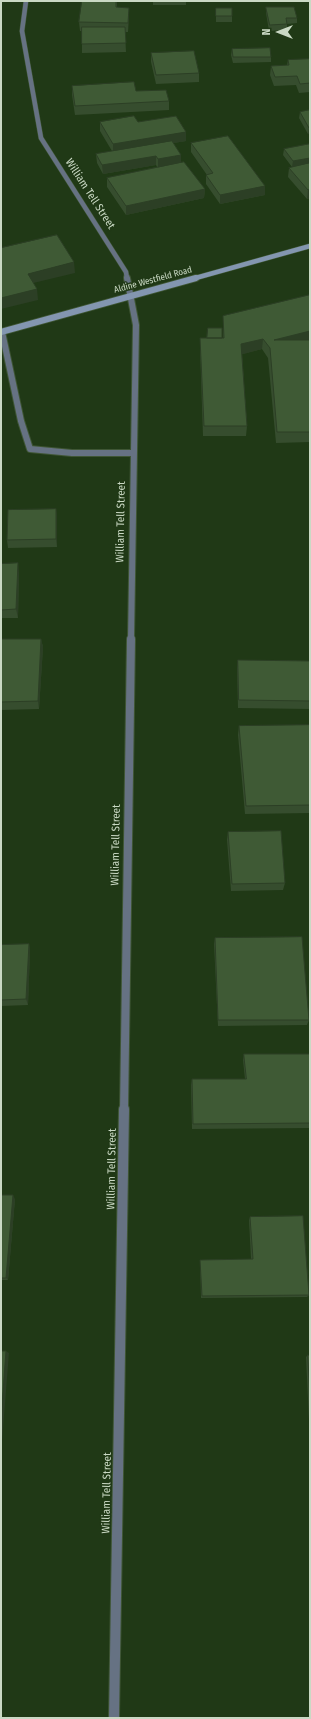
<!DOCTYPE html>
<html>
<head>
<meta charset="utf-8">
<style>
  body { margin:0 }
  #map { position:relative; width:311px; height:1719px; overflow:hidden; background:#203916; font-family:"Fira Sans Condensed",sans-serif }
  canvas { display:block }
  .frame { position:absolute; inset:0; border:2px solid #cad9c4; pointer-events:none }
  .north { position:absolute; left:259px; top:12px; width:40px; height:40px; -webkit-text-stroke:3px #203916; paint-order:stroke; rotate:270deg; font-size:11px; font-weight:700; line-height:16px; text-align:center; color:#cad9c4 }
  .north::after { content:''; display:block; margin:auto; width:14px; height:18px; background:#cad9c4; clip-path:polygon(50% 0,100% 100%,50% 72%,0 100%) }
</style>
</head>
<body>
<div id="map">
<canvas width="311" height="1719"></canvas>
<div class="frame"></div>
<div class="north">N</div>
</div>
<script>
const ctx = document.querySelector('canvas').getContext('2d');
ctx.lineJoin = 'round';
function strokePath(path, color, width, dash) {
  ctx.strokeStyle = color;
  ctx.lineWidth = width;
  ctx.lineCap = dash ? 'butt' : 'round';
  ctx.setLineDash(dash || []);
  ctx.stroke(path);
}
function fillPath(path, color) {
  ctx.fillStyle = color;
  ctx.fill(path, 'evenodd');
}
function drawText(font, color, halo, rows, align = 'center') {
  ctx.font = font + ' "Fira Sans Condensed",sans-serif';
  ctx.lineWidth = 3;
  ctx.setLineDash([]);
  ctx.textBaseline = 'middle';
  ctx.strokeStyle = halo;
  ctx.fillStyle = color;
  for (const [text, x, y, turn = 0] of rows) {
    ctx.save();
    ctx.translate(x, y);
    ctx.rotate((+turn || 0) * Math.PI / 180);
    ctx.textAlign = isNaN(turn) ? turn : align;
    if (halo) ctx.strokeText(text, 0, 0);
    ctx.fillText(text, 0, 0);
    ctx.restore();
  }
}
const lane = new Path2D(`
  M 2,332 L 21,421 L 30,449 L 72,453 L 133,453`);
const streetFar3 = new Path2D(`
  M 26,1 L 22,31 L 41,138 L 126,272 L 127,279`);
const streetFar2 = new Path2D(`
  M 127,278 L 136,325 L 131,640`);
const streetFar1 = new Path2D(`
  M 124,1110 L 131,639`);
const street = new Path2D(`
  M 114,1718 L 124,1109`);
const secondaryFar1 = new Path2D(`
  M 192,279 L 310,246`);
const secondary = new Path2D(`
  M 1,332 L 196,278`);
const wall = new Path2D(`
  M 117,1 L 117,7 L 129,16 L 128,32 L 125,32 L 126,52 L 82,53 L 82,31 L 80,31 L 79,22 Z
  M 153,1 L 186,1 L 186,5 L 153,5 Z
  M 266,7 L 297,18 L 297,23 L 287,24 L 287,30 L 269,31 L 266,13 Z
  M 216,8 L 232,16 L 232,22 L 216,22 Z
  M 232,49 L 271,57 L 271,62 L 233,63 L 231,55 Z
  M 151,53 L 199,73 L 199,82 L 156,84 L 151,62 Z
  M 310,59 L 310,92 L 299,93 L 296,85 L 274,86 L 270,75 L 271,66 L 287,65 L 288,60 Z
  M 72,86 L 136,91 L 169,101 L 169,110 L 75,115 L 72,95 Z
  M 310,110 L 310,134 L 308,134 L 299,118 L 300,112 Z
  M 100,122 L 138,122 L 186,141 L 173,143 L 181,155 L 181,163 L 205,189 L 204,198 L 126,215 L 107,187 L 107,178 L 157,167 L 156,165 L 103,174 L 97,163 L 96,154 L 112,151 L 100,131 Z
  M 191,143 L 265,195 L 220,204 L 206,184 L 206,175 L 207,175 L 191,152 Z
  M 310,144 L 310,198 L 307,199 L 288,177 L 289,168 L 292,167 L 283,155 L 284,149 Z
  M 310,295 L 310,442 L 276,443 L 268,358 L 262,349 L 242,354 L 247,426 L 246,436 L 203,436 L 200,348 L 200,338 L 223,338 L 223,316 Z
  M 56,509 L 57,517 L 57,547 L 8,548 L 7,540 Z
  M 1,564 L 19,572 L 18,618 L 1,618 Z
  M 1,639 L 41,639 L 43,647 L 39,709 L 1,710 Z
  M 238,660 L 310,661 L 310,709 L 238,708 L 237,668 Z
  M 310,725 L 310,813 L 245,814 L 238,735 L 239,726 Z
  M 228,832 L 285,883 L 283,890 L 231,891 L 227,840 Z
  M 215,938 L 309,1020 L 307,1025 L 218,1026 L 214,944 Z
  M 29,944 L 30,951 L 28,1005 L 1,1006 L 1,945 Z
  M 244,1054 L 310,1054 L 310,1128 L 192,1129 L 191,1085 L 192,1079 L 245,1079 L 243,1060 Z
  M 1,1195 L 15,1199 L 8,1280 L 1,1280 Z
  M 250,1217 L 309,1295 L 307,1297 L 201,1298 L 200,1262 L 200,1260 L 251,1259 L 249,1220 Z
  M 308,1355 L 310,1356 L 310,1420 L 309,1420 L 306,1357 Z`);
const shadedWall = new Path2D(`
  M 129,8 L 129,16 L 128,32 L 128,23 Z
  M 309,128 L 310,128 L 310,134 L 308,134 Z
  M 186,132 L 186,141 L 113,153 L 113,144 Z
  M 181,155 L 181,164 L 158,168 L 158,159 Z
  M 156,156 L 156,165 L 103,174 L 102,165 Z
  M 310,158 L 310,164 L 292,167 L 293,161 Z
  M 265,186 L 265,195 L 220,204 L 220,195 Z
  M 205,189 L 204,198 L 126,215 L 126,206 Z
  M 310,189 L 310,198 L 307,199 L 308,190 Z
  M 74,262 L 75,273 L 29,284 L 28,274 Z
  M 37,289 L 38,300 L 1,309 L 1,298 Z
  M 310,331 L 310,341 L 274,340 Z
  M 263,339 L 262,349 L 240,355 L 241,344 Z
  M 56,509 L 57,517 L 57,547 L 56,539 Z
  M 18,563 L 19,572 L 18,618 L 16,609 Z
  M 41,639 L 43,647 L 39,709 L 38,701 Z
  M 29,944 L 30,951 L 28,1005 L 26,999 Z
  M 13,1195 L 15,1199 L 8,1280 L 6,1278 Z
  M 6,1351 L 9,1353 L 1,1454 L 1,1419 Z`);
const building = new Path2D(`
  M 82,1 L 116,1 L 116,7 L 129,8 L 128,23 L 79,22 Z
  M 266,7 L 294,7 L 297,18 L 286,18 L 287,24 L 270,25 Z
  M 216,8 L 232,8 L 232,16 L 216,16 Z
  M 82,27 L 125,27 L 126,43 L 82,44 Z
  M 270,48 L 271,57 L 233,57 L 232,49 Z
  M 194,51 L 199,73 L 156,75 L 151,53 Z
  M 310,59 L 310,83 L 300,84 L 297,76 L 275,77 L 271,66 L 289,65 L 288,60 Z
  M 134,82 L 136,91 L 166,90 L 169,101 L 75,106 L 72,86 Z
  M 310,110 L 310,128 L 309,128 L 300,112 Z
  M 134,116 L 138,122 L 176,116 L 186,132 L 113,144 L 100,122 Z
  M 228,136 L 265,186 L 220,195 L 206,175 L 213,173 L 191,143 Z
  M 172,141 L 181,155 L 158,159 L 156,156 L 102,165 L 96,154 Z
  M 310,144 L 310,158 L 293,161 L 284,149 Z
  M 184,162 L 205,189 L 126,206 L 107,178 Z
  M 310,163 L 310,189 L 308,190 L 289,168 Z
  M 57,235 L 74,262 L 28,274 L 37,289 L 1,298 L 1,248 Z
  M 310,295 L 310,331 L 274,340 L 310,340 L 310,432 L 277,432 L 270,348 L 263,339 L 241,344 L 247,426 L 204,426 L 200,338 L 224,338 L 223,316 Z
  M 208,328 L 222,328 L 222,338 L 207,338 Z
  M 56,509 L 56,539 L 7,540 L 8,510 Z
  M 18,563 L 16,609 L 1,610 L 1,564 Z
  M 1,639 L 41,639 L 38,701 L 1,702 Z
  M 238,660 L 310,661 L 310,701 L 239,700 Z
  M 310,725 L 310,805 L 246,806 L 239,726 Z
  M 281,831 L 285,883 L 232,884 L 228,832 Z
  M 302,937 L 309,1020 L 218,1020 L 215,938 Z
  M 29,944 L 26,999 L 1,1000 L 1,945 Z
  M 244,1054 L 310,1054 L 310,1123 L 193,1124 L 192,1079 L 246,1079 Z
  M 1,1195 L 13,1195 L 6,1278 L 1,1278 Z
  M 303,1216 L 309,1295 L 202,1296 L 200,1260 L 253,1259 L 250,1217 Z
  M 1,1351 L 6,1351 L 1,1419 Z
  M 308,1355 L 310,1356 L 310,1395 Z`);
const farStreetnames = [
  ["Aldine Westfield Road",153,280,-15]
];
const streetNames = [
  ["William Tell Street",90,194,57],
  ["William Tell Street",121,522,-89],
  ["William Tell Street",116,845,-89],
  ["William Tell Street",112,1169,-89],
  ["William Tell Street",107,1493,-89]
];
strokePath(lane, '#3f5635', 8);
strokePath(streetFar3, '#3f5635', 5.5);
strokePath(streetFar2, '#3f5635', 8);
strokePath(streetFar1, '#3f5635', 10);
strokePath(street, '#3f5635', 12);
strokePath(secondaryFar1, '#3f5635', 5.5);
strokePath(secondary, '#3f5635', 8);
strokePath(lane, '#667283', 6);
strokePath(streetFar3, '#667283', 4.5);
strokePath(streetFar2, '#667283', 6);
strokePath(streetFar1, '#667283', 8);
strokePath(street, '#667283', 10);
strokePath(secondaryFar1, '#8396b0', 4.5);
strokePath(secondary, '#8396b0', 6);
fillPath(wall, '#364d2e');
fillPath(shadedWall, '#2c3f25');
fillPath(building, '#3f5a35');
strokePath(building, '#2c3f25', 1);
drawText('9px', '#cad9c4', '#203916', farStreetnames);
drawText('11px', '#cad9c4', '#203916', streetNames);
</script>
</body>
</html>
